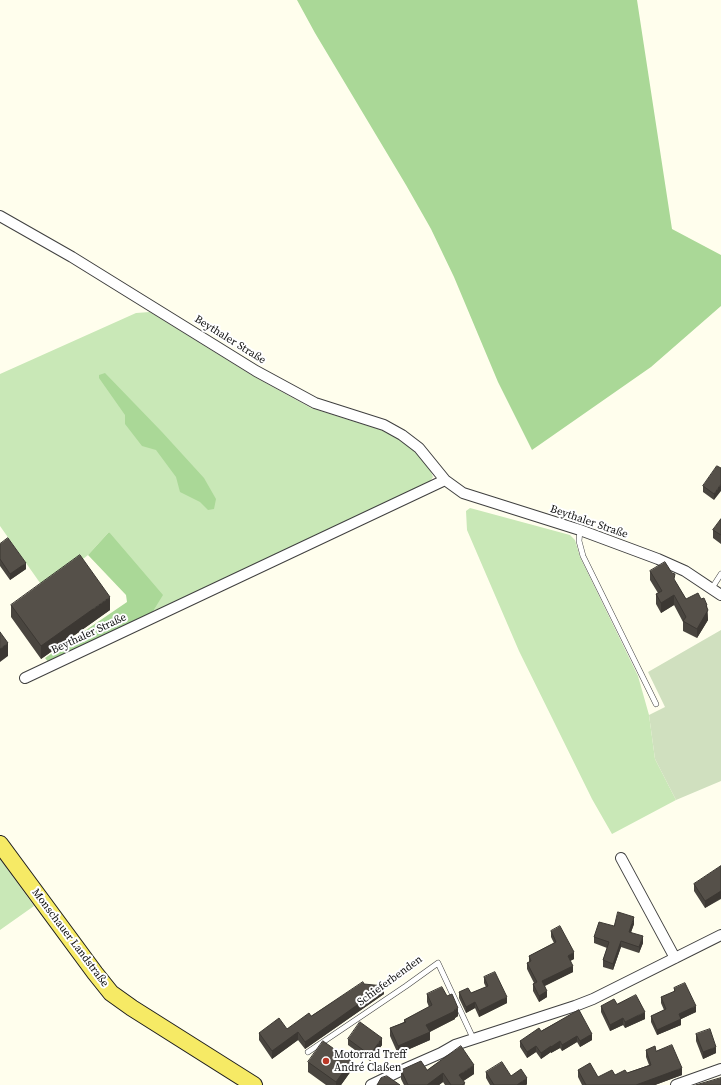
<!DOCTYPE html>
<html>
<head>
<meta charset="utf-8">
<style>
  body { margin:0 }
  canvas { display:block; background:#fffeed }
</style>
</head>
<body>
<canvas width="721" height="1085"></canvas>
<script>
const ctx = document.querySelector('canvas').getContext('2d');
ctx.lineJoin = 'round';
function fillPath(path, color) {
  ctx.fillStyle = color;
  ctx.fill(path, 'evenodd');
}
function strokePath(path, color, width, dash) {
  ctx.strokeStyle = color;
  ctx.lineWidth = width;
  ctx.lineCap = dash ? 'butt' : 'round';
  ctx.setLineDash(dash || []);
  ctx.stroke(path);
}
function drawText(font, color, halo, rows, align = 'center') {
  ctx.font = font + ' "Source Serif 4",serif';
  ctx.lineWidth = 4;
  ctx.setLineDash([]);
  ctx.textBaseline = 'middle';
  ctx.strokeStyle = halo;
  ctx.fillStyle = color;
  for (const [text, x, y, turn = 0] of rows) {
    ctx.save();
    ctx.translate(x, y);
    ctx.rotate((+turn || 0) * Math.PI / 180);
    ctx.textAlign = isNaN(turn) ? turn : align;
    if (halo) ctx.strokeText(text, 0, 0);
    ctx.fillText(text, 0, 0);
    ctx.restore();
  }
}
const green = new Path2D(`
  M 150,312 L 253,376 L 311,408 L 381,430 L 399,439 L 415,452 L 430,469 L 433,477 L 428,484 L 150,616 L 109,532 L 88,555 L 45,590 L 0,526 L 0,374 L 136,313 Z
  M 470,508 L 570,535 L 575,540 L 580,557 L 638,676 L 649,715 L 655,759 L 676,800 L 612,834 L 592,799 L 519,651 L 467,530 L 466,511 Z
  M 0,859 L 34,906 L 0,930 Z`);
const forest = new Path2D(`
  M 297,0 L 637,0 L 672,229 L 721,255 L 721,306 L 651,367 L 532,450 L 498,382 L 454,277 L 431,229 L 406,185 L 315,33 Z
  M 105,373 L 162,432 L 204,478 L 216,499 L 214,509 L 208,510 L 200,502 L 180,492 L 176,477 L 156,450 L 142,446 L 125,424 L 125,415 L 99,378 L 99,375 Z
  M 109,532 L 163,595 L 150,616 L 49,663 L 45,658 L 127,602 L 126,595 L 88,555 Z`);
const cemetery = new Path2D(`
  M 721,630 L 721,781 L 676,800 L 655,759 L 649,715 L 665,707 L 648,672 Z`);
const service = new Path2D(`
  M 580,530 L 579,541 L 583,556 L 656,704
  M 712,588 L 721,574
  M 308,1052 L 406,986 L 438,963 L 473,1038`);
const minor = new Path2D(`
  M 0,216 L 72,257 L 256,371 L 315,403 L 384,425 L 402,435 L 419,448 L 445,480 L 463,493 L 580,530 L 658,559 L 685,571 L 721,595
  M 25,678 L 445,480
  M 621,858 L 675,958
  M 371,1085 L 400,1071 L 441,1053 L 455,1045 L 575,1006 L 593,999 L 721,935
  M 676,1085 L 721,1069`);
const primary = new Path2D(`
  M 0,844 L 95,973 L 111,993 L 132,1008 L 254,1085`);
const wall = new Path2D(`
  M 717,466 L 714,500 L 703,492 L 703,486 Z
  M 721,519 L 721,544 L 713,538 L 713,530 Z
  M 0,544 L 26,569 L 10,580 L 0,566 Z
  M 650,571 L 675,581 L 686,599 L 701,599 L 707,605 L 708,620 L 697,638 L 683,631 L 683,622 L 674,605 L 661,613 L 656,604 L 656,594 L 658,593 L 650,580 Z
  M 11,605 L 110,610 L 41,659 L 11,617 Z
  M 721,866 L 721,899 L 705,908 L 694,891 L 694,884 Z
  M 634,924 L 631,932 L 643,943 L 639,953 L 621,947 L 613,970 L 603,967 L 603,960 L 607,948 L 594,943 L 594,937 L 614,926 Z
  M 551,931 L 574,959 L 570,961 L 573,972 L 545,986 L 547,997 L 539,1002 L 533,991 L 533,984 L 534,983 L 527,969 L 527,963 L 529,962 L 529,956 L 554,943 L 551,937 Z
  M 484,977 L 507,1003 L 479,1017 L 475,1008 L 466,1013 L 459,998 L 459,992 L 471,993 L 486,987 L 484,983 Z
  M 364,984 L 384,994 L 305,1049 L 298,1040 L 272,1059 L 259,1040 L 259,1033 L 287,1029 L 311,1016 Z
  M 674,988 L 696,1012 L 681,1019 L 681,1025 L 657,1035 L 651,1022 L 651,1016 L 664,1010 L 661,1003 L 661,997 L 674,992 Z
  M 427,994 L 447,996 L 458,1016 L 455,1018 L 455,1019 L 430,1032 L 430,1040 L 398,1054 L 390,1036 L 390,1028 L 404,1022 L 404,1020 L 429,1007 L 427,1002 Z
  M 617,1004 L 645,1019 L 625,1028 L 623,1025 L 610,1031 L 601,1012 L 601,1006 Z
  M 579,1010 L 592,1040 L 580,1047 L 577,1042 L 562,1051 L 560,1048 L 551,1053 L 551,1052 L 541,1059 L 536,1052 L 527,1058 L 520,1047 L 520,1041 L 541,1031 Z
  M 696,1034 L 716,1053 L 703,1059 L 696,1041 Z
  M 348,1039 L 382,1045 L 370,1061 L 348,1045 Z
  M 646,1050 L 656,1051 L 682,1075 L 655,1085 L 582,1085 L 578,1077 L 578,1070 L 598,1077 L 615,1075 L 627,1073 L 649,1065 L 646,1057 Z
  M 308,1062 L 351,1071 L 341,1085 L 326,1085 L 308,1072 Z
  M 401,1070 L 427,1070 L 474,1074 L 463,1081 L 465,1085 L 445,1085 L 443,1082 L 439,1085 L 404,1085 L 401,1079 Z
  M 486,1072 L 511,1076 L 527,1084 L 526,1085 L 490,1085 L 486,1078 Z`);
const shadedWall = new Path2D(`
  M 721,484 L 721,491 L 714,500 L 714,494 Z
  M 26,563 L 26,569 L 10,580 L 10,574 Z
  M 674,595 L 674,605 L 661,613 L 661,603 Z
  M 110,597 L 110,610 L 41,659 L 41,646 Z
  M 707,605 L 708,620 L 697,638 L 697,629 L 706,606 Z
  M 8,643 L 8,656 L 0,662 L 0,649 Z
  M 721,891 L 721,898 L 705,908 L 705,901 Z
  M 634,917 L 634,924 L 629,938 L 629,932 Z
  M 643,936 L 643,943 L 639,953 L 639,947 Z
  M 621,941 L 621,947 L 613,970 L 613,964 Z
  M 574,952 L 574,959 L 568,962 L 568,956 Z
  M 573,966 L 573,972 L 542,987 L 542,981 Z
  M 384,986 L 384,994 L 305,1049 L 305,1042 Z
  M 547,991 L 547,997 L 539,1002 L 539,996 Z
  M 507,997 L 507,1003 L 479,1017 L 479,1011 Z
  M 475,1002 L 475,1008 L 466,1013 L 466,1007 Z
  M 696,1006 L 696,1012 L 679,1020 L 679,1014 Z
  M 458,1008 L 458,1016 L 455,1018 L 455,1019 L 429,1032 L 430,1032 L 430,1040 L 398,1054 L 398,1046 L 426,1025 Z
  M 645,1012 L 645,1019 L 625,1028 L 625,1022 Z
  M 623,1018 L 623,1025 L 610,1031 L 610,1025 Z
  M 681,1019 L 681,1025 L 657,1035 L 657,1030 Z
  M 298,1032 L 298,1040 L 272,1059 L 272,1051 Z
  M 592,1034 L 592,1040 L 580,1047 L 580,1041 Z
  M 577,1036 L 577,1042 L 562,1051 L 562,1045 Z
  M 382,1038 L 382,1045 L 370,1061 L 370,1055 Z
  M 560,1041 L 560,1048 L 551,1053 L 551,1047 Z
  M 536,1046 L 536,1052 L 527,1058 L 527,1052 Z
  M 551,1046 L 551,1052 L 541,1059 L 541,1053 Z
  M 716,1047 L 716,1053 L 703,1059 L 703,1052 Z
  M 351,1061 L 351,1071 L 341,1085 L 336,1085 L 336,1082 Z
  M 474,1065 L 474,1074 L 459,1084 L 459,1075 Z
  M 682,1068 L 682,1075 L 655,1085 L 636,1085 Z
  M 443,1073 L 443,1082 L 439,1085 L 427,1085 Z
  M 527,1078 L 527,1084 L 526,1085 L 517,1085 Z`);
const building = new Path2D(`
  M 717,466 L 721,468 L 721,484 L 714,494 L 703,486 Z
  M 721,519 L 721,535 L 713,530 Z
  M 8,538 L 26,563 L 10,574 L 0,559 L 0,544 Z
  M 80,555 L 110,597 L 41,646 L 11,605 Z
  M 665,562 L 672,573 L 675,574 L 674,579 L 686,599 L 698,593 L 701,599 L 704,598 L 707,605 L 706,606 L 708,610 L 697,629 L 683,621 L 686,617 L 674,595 L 661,603 L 656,594 L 662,591 L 650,571 Z
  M 0,632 L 8,643 L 0,649 Z
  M 721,866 L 721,891 L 705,901 L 694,884 Z
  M 618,912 L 634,917 L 629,932 L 643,936 L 639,947 L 621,941 L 613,964 L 603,960 L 609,942 L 594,937 L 599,922 L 614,926 Z
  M 560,926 L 574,952 L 568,956 L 573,966 L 542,981 L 547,991 L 539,996 L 533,984 L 537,982 L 527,963 L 531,961 L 529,956 L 556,942 L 551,931 Z
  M 495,972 L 507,997 L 479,1011 L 475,1002 L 466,1007 L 459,992 L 468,988 L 471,993 L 488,986 L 484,977 Z
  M 363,982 L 364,984 L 384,986 L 305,1042 L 298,1032 L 272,1051 L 259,1033 L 279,1018 L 287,1029 L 309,1013 L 311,1016 Z
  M 685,983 L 696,1006 L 679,1014 L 681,1019 L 657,1030 L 651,1016 L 666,1009 L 661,997 L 675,991 L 674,988 Z
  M 442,987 L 447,996 L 452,994 L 458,1008 L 454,1010 L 455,1011 L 426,1025 L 430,1032 L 398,1046 L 390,1028 L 406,1022 L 404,1020 L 432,1005 L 427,994 Z
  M 636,995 L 645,1012 L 625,1022 L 623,1018 L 610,1025 L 601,1006 L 614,999 L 617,1004 Z
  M 579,1010 L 592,1034 L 580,1041 L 577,1036 L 562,1045 L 560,1041 L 551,1047 L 551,1046 L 541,1053 L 536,1046 L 527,1052 L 520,1041 L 539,1028 L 541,1031 Z
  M 360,1022 L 382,1038 L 370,1055 L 348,1039 Z
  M 710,1029 L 716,1047 L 703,1052 L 696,1034 Z
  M 323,1041 L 351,1061 L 336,1082 L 308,1062 Z
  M 672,1045 L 682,1068 L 636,1085 L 586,1085 L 578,1070 L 590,1063 L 598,1077 L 612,1070 L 615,1075 L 625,1070 L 627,1073 L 651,1065 L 646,1050 L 655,1046 L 656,1051 Z
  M 461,1046 L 474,1065 L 459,1075 L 465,1083 L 462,1085 L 451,1085 L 443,1073 L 427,1085 L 408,1085 L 401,1070 L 421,1061 L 427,1070 Z
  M 502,1062 L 511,1076 L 521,1069 L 527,1078 L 517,1085 L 494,1085 L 486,1072 Z
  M 387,1076 L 400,1085 L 377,1085 L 381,1078 Z
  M 721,1078 L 721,1085 L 696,1085 Z`);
const markers = [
  [326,1061,4,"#ba3827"]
];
const streetNames = [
  ["Beythaler Straße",230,340,32],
  ["Beythaler Straße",589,522,19],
  ["Beythaler Straße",89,634,-25],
  ["Monschauer Landstraße",70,938,53],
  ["Schieferbenden",390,981,-36]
];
const poiNames = [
  ["Motorrad Treff",334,1055],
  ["André Claßen",334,1068]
];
fillPath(green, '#c9e8b7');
fillPath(forest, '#aad897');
fillPath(cemetery, '#d0e0bf');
strokePath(service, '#404040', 6);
strokePath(minor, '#404040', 12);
strokePath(primary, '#1e1e1e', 18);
strokePath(service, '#fff', 5);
strokePath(minor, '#fff', 10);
strokePath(primary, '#f6ea65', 16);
fillPath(wall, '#49453f');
fillPath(shadedWall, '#3c3833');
fillPath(building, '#555049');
strokePath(building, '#3c3833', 1);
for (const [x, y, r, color] of markers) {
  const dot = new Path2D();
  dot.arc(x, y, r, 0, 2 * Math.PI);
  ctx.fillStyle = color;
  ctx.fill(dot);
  strokePath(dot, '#fff', 1.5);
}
drawText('11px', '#0d0d0d', '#fff', streetNames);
drawText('11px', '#0d0d0d', '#fff', poiNames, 'left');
</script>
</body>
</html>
